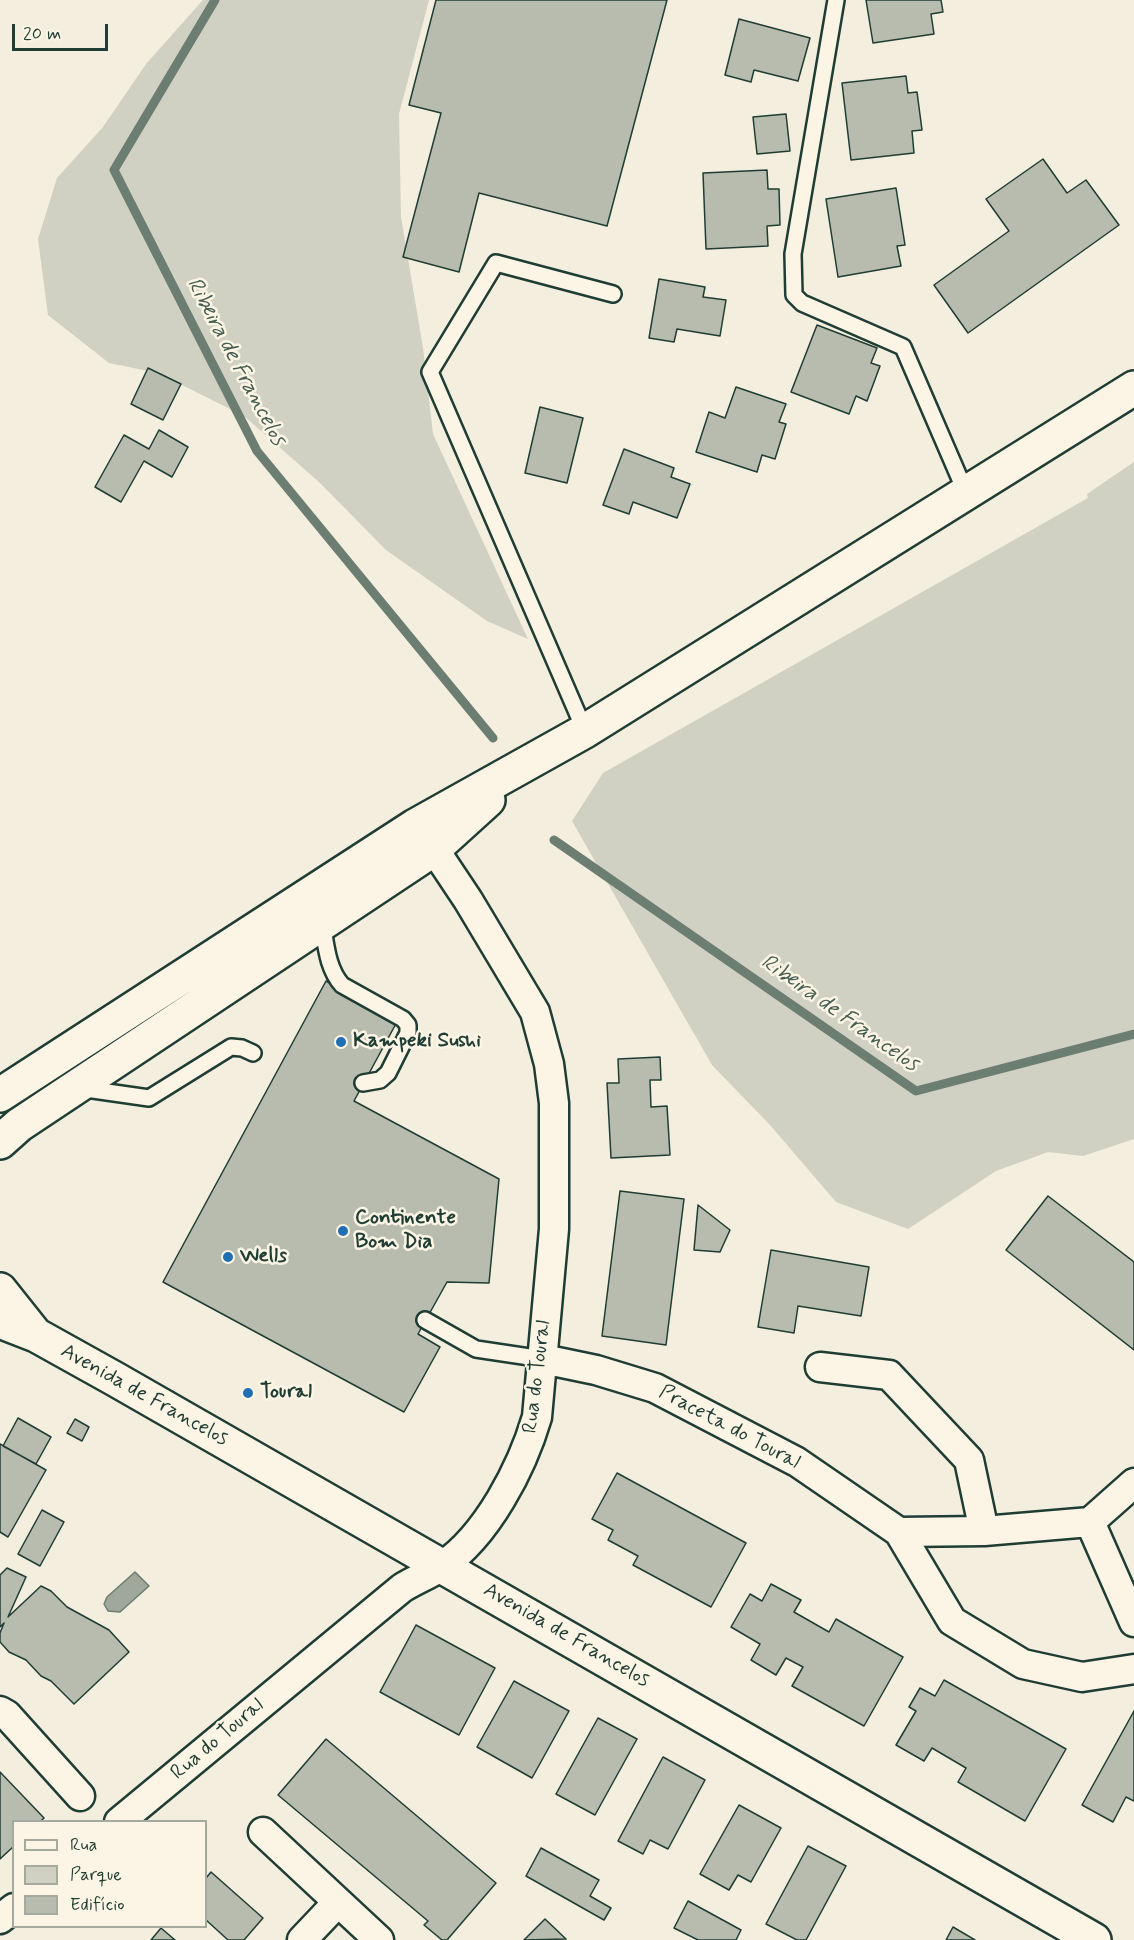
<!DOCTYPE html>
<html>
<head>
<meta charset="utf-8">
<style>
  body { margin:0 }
  #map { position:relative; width:1134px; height:1940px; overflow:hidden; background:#f3eede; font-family:Mynerve,sans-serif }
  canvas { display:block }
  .legend { position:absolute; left:12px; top:1820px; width:195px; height:108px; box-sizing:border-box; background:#fcf5e5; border:2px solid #a4ab9e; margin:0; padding:8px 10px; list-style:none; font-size:18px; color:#1f3d34 }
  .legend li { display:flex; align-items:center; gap:12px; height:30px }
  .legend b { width:30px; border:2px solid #a4ab9e }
  .scale { position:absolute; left:12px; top:24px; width:96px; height:27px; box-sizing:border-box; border:3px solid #1f3d34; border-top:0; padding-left:8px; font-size:18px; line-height:21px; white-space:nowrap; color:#1f3d34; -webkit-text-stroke:4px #fcf5e5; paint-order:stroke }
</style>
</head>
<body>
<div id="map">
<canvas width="1134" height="1940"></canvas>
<ul class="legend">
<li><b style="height:8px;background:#fcf5e5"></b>Rua</li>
<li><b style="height:16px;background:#d0d1c2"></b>Parque</li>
<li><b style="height:16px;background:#b8bcae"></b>Edifício</li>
</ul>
<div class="scale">20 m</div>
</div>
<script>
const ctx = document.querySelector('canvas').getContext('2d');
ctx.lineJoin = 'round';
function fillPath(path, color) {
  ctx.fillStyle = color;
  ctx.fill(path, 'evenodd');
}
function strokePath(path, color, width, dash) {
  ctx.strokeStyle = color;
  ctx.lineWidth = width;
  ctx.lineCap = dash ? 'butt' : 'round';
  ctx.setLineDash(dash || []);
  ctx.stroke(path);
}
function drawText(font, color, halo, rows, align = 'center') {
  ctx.font = font + ' Mynerve,sans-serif';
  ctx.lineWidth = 5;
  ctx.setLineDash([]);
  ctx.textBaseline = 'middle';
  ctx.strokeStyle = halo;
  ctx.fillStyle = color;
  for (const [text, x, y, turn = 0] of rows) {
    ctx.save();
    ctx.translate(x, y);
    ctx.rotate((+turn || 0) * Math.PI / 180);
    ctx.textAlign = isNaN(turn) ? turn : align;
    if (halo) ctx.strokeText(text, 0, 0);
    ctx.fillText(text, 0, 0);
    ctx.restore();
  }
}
const green = new Path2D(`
  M 203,0 L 429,0 L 399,114 L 401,217 L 423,348 L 433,434 L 528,639 L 487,621 L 386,550 L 319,482 L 244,416 L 158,373 L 109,363 L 48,315 L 38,239 L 57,178 L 103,127 L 146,64 Z
  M 1134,462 L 1134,1139 L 1083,1156 L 1048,1152 L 996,1171 L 908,1229 L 836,1202 L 770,1125 L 712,1065 L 572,821 L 603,773 L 1088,498 L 1087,494 Z`);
const water = new Path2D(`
  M 135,1572 L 149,1586 L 120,1612 L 108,1611 L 104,1604 L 107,1597 Z`);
const stream = new Path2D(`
  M 215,0 L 114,170 L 257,451 L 493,738
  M 554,840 L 916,1091 L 1134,1034`);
const building = new Path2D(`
  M 436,0 L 667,0 L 607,226 L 479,193 L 459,272 L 403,257 L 441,113 L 409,105 Z
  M 866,0 L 941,0 L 943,12 L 931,14 L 934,34 L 873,43 Z
  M 739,19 L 810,38 L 798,81 L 754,70 L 751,82 L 725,75 Z
  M 906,76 L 908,93 L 917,92 L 922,130 L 912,131 L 914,153 L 851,160 L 842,83 Z
  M 786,114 L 790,151 L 757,154 L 753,117 Z
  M 1043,159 L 1067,193 L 1086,180 L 1119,225 L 968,333 L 934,285 L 1009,231 L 986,199 Z
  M 767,170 L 768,189 L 779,189 L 780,225 L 767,226 L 768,246 L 706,249 L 703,173 Z
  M 896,188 L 905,245 L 897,246 L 901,266 L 838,277 L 826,199 Z
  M 659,279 L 705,287 L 703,297 L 726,300 L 720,336 L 677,329 L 674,342 L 649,338 Z
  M 817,325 L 877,348 L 871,363 L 880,366 L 867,401 L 856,396 L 849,414 L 791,392 Z
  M 148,368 L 181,384 L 163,420 L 131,404 Z
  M 736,387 L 786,404 L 779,422 L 786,424 L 775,459 L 762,455 L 757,472 L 696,452 L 709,412 L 725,418 Z
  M 540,407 L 583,418 L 567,483 L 525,473 Z
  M 159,430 L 188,447 L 172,477 L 144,461 L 121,502 L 95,487 L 124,435 L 149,449 Z
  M 624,449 L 674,468 L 671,477 L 690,484 L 677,518 L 633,502 L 629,514 L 603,505 Z
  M 326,981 L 398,1020 L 354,1101 L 499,1179 L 489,1283 L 447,1282 L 418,1334 L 440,1347 L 404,1412 L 163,1282 Z
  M 660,1057 L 661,1080 L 650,1080 L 651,1107 L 667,1106 L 670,1155 L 611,1158 L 607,1083 L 619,1083 L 618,1059 Z
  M 620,1191 L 684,1199 L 666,1345 L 602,1336 Z
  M 1048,1196 L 1134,1262 L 1134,1350 L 1006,1250 Z
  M 698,1205 L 730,1230 L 720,1252 L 694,1250 Z
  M 771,1250 L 869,1267 L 861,1316 L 798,1306 L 794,1333 L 758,1327 Z
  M 18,1418 L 51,1437 L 36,1464 L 3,1446 Z
  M 75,1419 L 89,1427 L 82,1441 L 67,1433 Z
  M 0,1444 L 46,1470 L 8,1537 L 0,1532 Z
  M 617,1473 L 746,1543 L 711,1607 L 633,1565 L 638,1556 L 608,1540 L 613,1530 L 592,1519 Z
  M 42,1510 L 64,1522 L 40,1566 L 18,1554 Z
  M 7,1568 L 26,1577 L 8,1617 L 41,1586 L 51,1591 L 67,1607 L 109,1630 L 129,1652 L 74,1704 L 51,1681 L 41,1676 L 26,1660 L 9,1652 L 0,1642 L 0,1633 L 4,1623 L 0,1627 L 0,1575 Z
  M 771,1584 L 801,1600 L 794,1612 L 829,1632 L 836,1619 L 903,1657 L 864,1726 L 792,1686 L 803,1667 L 786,1658 L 776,1675 L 751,1660 L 760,1644 L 731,1627 L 750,1594 L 762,1601 Z
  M 416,1625 L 495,1668 L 459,1735 L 380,1692 Z
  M 944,1680 L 1066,1749 L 1025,1821 L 958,1782 L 966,1768 L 932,1748 L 924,1761 L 896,1745 L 916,1711 L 909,1707 L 920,1688 L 935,1696 Z
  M 514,1681 L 569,1711 L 532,1778 L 477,1747 Z
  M 1134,1711 L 1134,1801 L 1126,1797 L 1113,1822 L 1082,1805 Z
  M 598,1718 L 637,1739 L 595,1815 L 556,1794 Z
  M 326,1739 L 496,1883 L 447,1940 L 442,1940 L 424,1925 L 428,1921 L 278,1795 Z
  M 663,1757 L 705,1780 L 668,1849 L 650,1840 L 643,1854 L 618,1841 Z
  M 0,1772 L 44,1818 L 40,1822 L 14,1822 L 14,1846 L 0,1859 Z
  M 739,1805 L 781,1828 L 751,1882 L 738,1875 L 729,1890 L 700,1874 Z
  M 808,1846 L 846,1866 L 806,1940 L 797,1940 L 766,1924 Z
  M 541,1848 L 599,1880 L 590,1896 L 611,1908 L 604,1920 L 526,1876 Z
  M 211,1872 L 263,1918 L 244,1940 L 228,1940 L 206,1920 L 206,1878 Z
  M 688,1901 L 741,1930 L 736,1940 L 698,1940 L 674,1928 Z
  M 545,1919 L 566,1939 L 524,1940 Z
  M 953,1927 L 975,1940 L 946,1940 Z
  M 161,1928 L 175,1940 L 151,1940 Z`);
const lane = new Path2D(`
  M 836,0 L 793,254 L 794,295 L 802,303 L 903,347 L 966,493
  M 585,731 L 430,372 L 496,263 L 613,294
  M 322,923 C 326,944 327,968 342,985 L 403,1019 L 408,1025 L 408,1033 L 388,1073 L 380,1080 L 363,1083
  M 79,1088 L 149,1098 L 231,1047 L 242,1048 L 253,1053
  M 425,1320 L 476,1349 L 543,1359`);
const street = new Path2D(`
  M 543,1359 L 596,1370 L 655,1388 L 797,1462 L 899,1532 L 952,1621 L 1023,1664 L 1082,1677 L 1134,1669
  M 820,1367 L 889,1375 L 969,1460 L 984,1531
  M 1090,1522 L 1134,1483
  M 899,1532 L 984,1531 L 1090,1522 L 1134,1622
  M 0,1711 L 7,1715 L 80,1796
  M 119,1822 L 402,1588 C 415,1580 430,1574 442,1566 C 487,1536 522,1468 537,1417 L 554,1229 L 554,1103 L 549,1064 L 535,1012 L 468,900 L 434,849
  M 263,1832 L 379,1940
  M 0,1919 L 14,1908
  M 302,1940 L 338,1902`);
const secondary = new Path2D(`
  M 0,1095 L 415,826 L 585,731 L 1134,388
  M 0,1142 L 19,1125 L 434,849 L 488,800
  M 0,1290 L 35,1334
  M 0,1321 L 36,1335 L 115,1379 L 1094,1940`);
const markers = [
  [341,1042,6,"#1f6fb2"],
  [343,1231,6,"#1f6fb2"],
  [228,1257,6,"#1f6fb2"],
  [248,1393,6,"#1f6fb2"]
];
const poiNames = [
  ["Kampeki Sushi",353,1042],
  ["Continente",355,1219],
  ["Bom Dia",355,1243],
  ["Wells",240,1257],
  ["Toural",260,1393]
];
const streetNames = [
  ["Rua do Toural",538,1377,-83],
  ["Avenida de Francelos",144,1396,29],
  ["Praceta do Toural",729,1428,28],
  ["Avenida de Francelos",566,1636,30],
  ["Rua do Toural",218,1740,-40]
];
const waterNames = [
  ["Ribeira de Francelos",235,362,62],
  ["Ribeira de Francelos",839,1014,35]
];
fillPath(green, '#d0d1c2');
fillPath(water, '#a0a89b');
strokePath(water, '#6c7d72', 1.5);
strokePath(stream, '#6c7d72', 9);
fillPath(building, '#b8bcae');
strokePath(building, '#1f3d34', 1.5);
strokePath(lane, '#1f3d34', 20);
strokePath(street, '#1f3d34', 33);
strokePath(secondary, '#1f3d34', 38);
strokePath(lane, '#fcf5e5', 15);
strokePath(street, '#fcf5e5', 28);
strokePath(secondary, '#fcf5e5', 33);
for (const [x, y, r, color] of markers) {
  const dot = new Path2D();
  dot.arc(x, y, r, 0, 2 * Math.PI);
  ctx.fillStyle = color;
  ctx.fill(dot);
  strokePath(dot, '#fcf5e5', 2);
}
drawText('bold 21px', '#1f3d34', '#fcf5e5', poiNames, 'left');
drawText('21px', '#1f3d34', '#fcf5e5', streetNames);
drawText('italic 22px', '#465d53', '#fcf5e5', waterNames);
</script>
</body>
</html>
